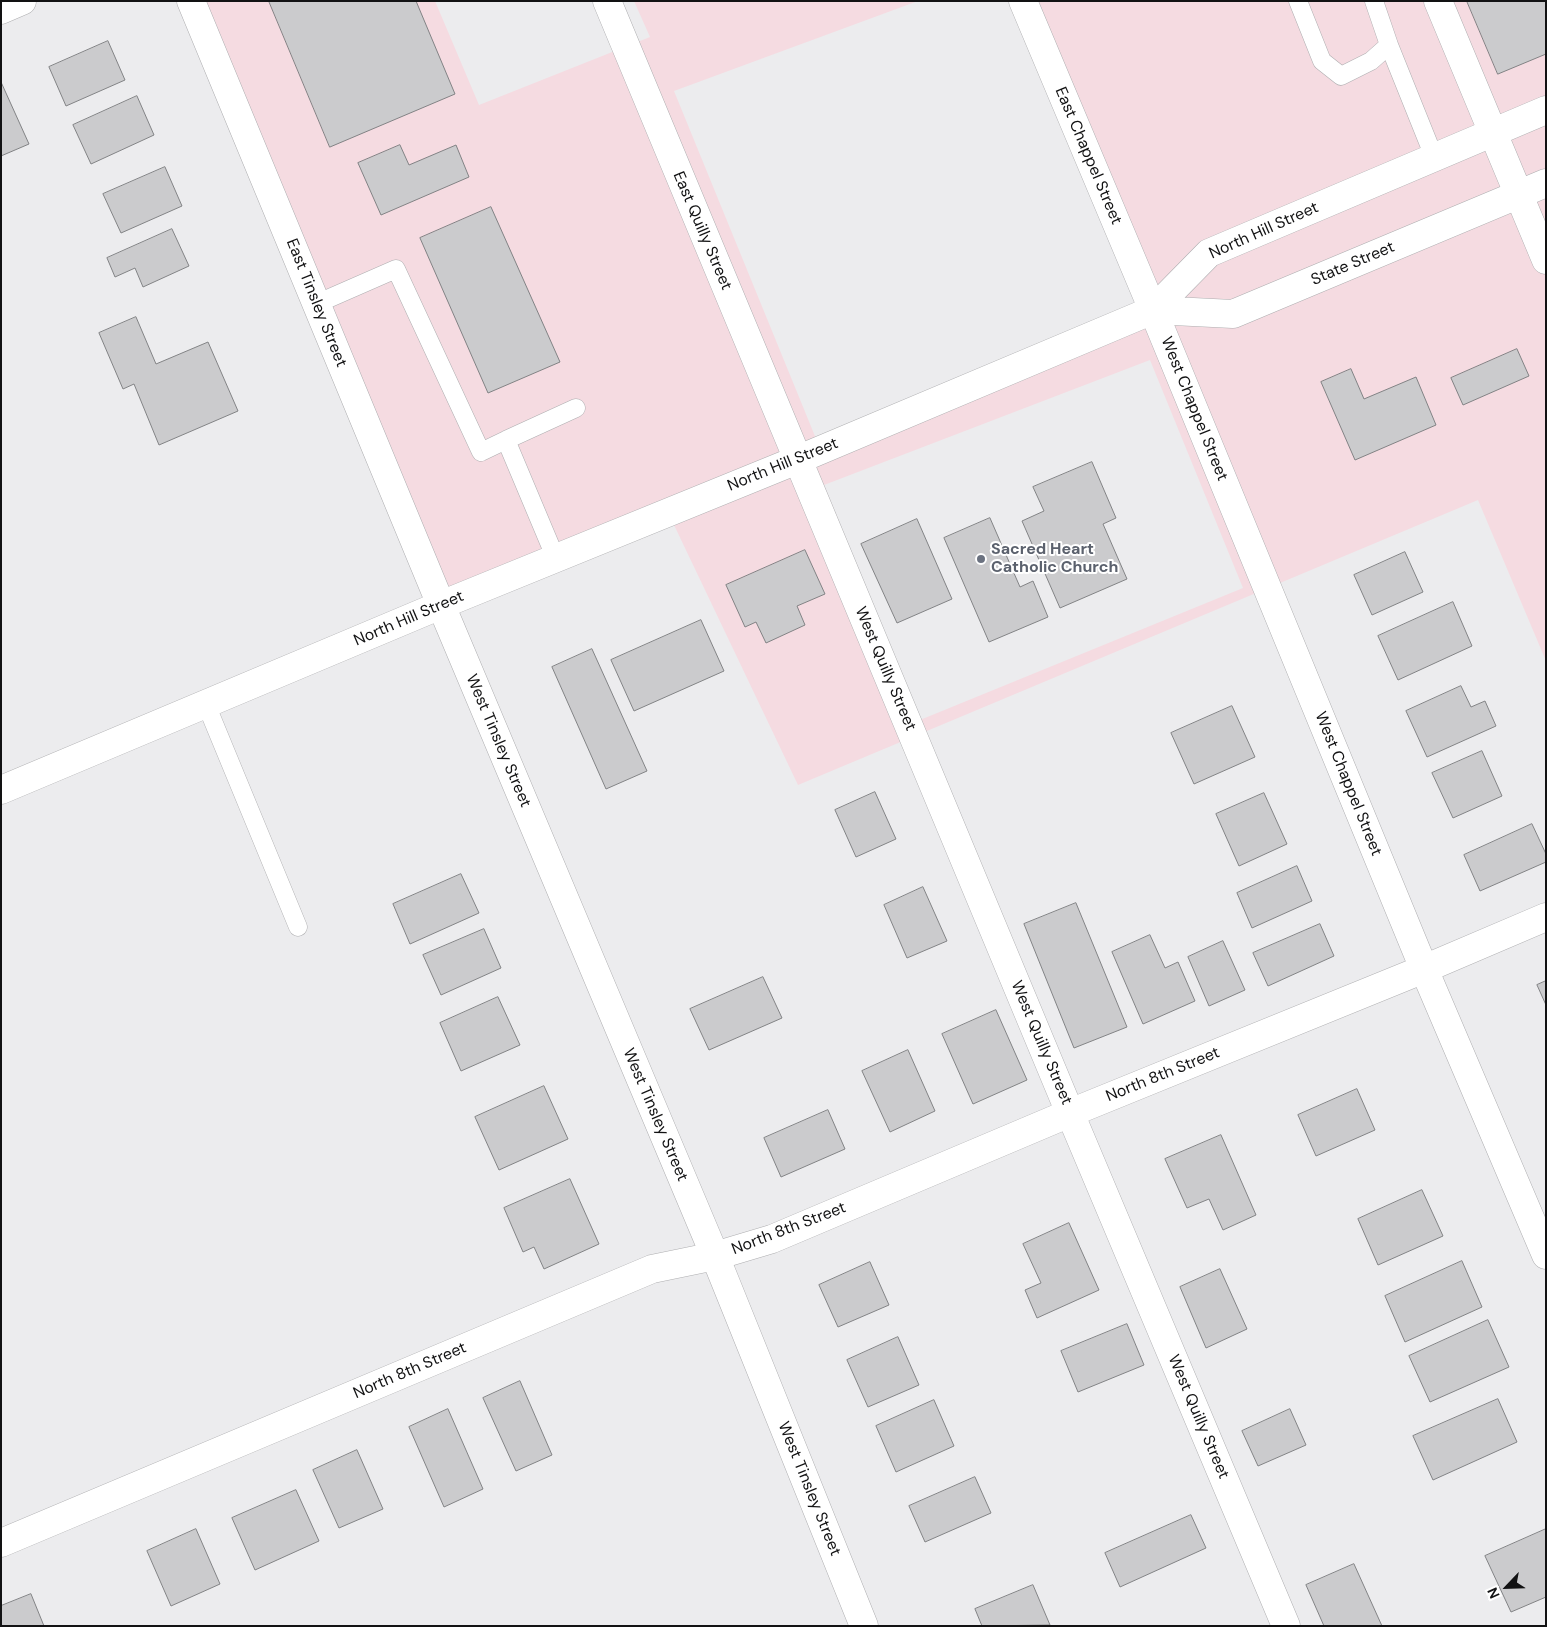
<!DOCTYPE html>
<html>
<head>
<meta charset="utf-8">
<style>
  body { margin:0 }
  #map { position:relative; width:1547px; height:1627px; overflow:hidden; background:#ececee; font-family:"DM Sans",sans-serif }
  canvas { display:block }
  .frame { position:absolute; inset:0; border:2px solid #121213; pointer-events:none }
  .north { position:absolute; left:1482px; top:1562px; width:50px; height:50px; -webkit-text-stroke:4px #fff; paint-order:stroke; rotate:246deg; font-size:14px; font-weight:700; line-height:20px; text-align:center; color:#121213 }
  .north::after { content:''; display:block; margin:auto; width:18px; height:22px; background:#121213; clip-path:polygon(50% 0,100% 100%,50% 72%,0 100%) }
</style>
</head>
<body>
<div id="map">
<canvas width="1547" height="1627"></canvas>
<div class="frame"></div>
<div class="north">N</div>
</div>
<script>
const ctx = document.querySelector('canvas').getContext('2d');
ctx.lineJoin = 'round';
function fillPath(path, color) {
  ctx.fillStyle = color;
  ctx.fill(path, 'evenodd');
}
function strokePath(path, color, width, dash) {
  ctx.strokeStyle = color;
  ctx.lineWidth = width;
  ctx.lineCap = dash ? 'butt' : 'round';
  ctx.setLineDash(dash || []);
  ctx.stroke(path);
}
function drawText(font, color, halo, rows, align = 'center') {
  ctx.font = font + ' "DM Sans",sans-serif';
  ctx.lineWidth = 4;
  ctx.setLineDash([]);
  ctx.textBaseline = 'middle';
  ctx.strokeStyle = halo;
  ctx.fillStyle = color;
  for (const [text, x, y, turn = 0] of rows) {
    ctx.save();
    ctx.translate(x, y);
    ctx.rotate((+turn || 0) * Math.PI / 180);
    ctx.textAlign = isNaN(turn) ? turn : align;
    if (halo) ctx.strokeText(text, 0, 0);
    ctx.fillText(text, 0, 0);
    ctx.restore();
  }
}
const commercial = new Path2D(`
  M 197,1 L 435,1 L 479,105 L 650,37 L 634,1 L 918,1 L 674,91 L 819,446 L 1157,320 L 1032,1 L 1546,1 L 1546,661 L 1478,500 L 798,785 L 664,504 L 446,597 ZM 1150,360 L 1243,588 L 920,720 L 824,485 Z`);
const building = new Path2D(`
  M 269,1 L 416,1 L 455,94 L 330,147 Z
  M 1467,1 L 1546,1 L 1546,54 L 1498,74 Z
  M 108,41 L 125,80 L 66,106 L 49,67 Z
  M 1,82 L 29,144 L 1,156 Z
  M 137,96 L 154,135 L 91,164 L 73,125 Z
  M 400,145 L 409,165 L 456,145 L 469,177 L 381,215 L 358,163 Z
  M 165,167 L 182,206 L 121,233 L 103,194 Z
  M 491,207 L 560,362 L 488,393 L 420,238 Z
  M 172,229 L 189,266 L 143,287 L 135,268 L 115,277 L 107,258 Z
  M 136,317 L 156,364 L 208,342 L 238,411 L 159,445 L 134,384 L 123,389 L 99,333 Z
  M 1517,349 L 1529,376 L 1463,405 L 1451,378 Z
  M 1351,369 L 1364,399 L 1416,377 L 1436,425 L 1355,460 L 1321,382 Z
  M 1092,462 L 1116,518 L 1103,524 L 1127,579 L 1060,608 L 1022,521 L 1044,511 L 1033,487 Z
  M 990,518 L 1020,587 L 1033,581 L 1048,617 L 989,642 L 944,538 Z
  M 917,519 L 952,599 L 897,623 L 861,544 Z
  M 805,550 L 825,594 L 797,606 L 805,625 L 766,643 L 756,622 L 745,627 L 726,585 Z
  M 1405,552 L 1423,592 L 1372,615 L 1354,575 Z
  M 1453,602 L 1472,646 L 1398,680 L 1378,636 Z
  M 701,620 L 724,671 L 634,711 L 611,660 Z
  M 592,649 L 647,771 L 606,789 L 552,667 Z
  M 1461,686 L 1471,707 L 1485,701 L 1496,726 L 1427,757 L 1406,711 Z
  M 1232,706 L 1255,757 L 1194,784 L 1171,733 Z
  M 1482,751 L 1502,796 L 1453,818 L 1432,773 Z
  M 875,792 L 896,839 L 856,857 L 835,810 Z
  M 1264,793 L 1287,844 L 1239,866 L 1216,814 Z
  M 1532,824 L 1546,854 L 1546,862 L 1480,891 L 1464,855 Z
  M 1297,866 L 1312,901 L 1252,928 L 1237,893 Z
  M 461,874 L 479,913 L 410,944 L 393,904 Z
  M 923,887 L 947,941 L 907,958 L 884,905 Z
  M 1076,903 L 1127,1027 L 1074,1048 L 1024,924 Z
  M 1320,924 L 1334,956 L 1268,986 L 1253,953 Z
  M 484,929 L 501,968 L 441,995 L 423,955 Z
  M 1150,935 L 1165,968 L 1178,962 L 1195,1001 L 1143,1024 L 1112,952 Z
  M 1223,941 L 1245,990 L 1209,1006 L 1188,957 Z
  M 763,977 L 782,1018 L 709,1050 L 690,1009 Z
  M 1546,981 L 1546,1005 L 1537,985 Z
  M 498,997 L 520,1045 L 461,1071 L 440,1023 Z
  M 996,1010 L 1027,1080 L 973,1104 L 942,1034 Z
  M 908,1050 L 935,1111 L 890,1132 L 862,1071 Z
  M 544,1086 L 568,1139 L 499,1170 L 475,1117 Z
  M 1357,1089 L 1375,1130 L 1316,1156 L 1298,1115 Z
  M 828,1110 L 845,1149 L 781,1177 L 764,1138 Z
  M 1221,1135 L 1256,1215 L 1223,1230 L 1209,1199 L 1187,1208 L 1165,1159 Z
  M 570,1179 L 599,1244 L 544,1269 L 534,1247 L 523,1252 L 504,1208 Z
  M 1422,1190 L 1443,1236 L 1378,1265 L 1358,1219 Z
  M 1069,1223 L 1099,1290 L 1037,1318 L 1025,1290 L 1041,1283 L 1023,1244 Z
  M 1462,1261 L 1482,1307 L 1405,1342 L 1385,1296 Z
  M 870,1262 L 889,1305 L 838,1327 L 819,1285 Z
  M 1220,1269 L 1247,1329 L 1206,1348 L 1180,1287 Z
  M 1488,1320 L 1509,1367 L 1430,1402 L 1409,1356 Z
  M 1127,1324 L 1144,1365 L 1078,1392 L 1061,1351 Z
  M 898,1337 L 919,1385 L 868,1407 L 847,1360 Z
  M 520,1381 L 552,1455 L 516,1471 L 483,1398 Z
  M 1498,1399 L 1517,1442 L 1433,1480 L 1413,1436 Z
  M 934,1400 L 954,1446 L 896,1472 L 876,1426 Z
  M 448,1409 L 483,1489 L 444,1507 L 409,1427 Z
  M 1290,1409 L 1306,1445 L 1258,1466 L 1242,1431 Z
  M 357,1450 L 383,1509 L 339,1528 L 313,1470 Z
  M 975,1477 L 991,1513 L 925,1542 L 909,1506 Z
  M 296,1490 L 319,1541 L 255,1570 L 232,1518 Z
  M 1191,1515 L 1206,1548 L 1120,1587 L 1105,1553 Z
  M 196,1529 L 220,1584 L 171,1606 L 147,1551 Z
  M 1546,1529 L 1546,1597 L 1511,1612 L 1485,1556 Z
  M 1354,1564 L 1382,1626 L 1324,1626 L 1306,1585 Z
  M 1033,1585 L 1050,1625 L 982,1626 L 975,1609 Z
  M 31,1594 L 44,1626 L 1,1626 L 1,1606 Z`);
const lane = new Path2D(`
  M 1298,1 L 1322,61 L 1341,76 L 1371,61 L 1389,45
  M 1374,1 L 1389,45 L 1434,157
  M 316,304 L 396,269 L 481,452 L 506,440 L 556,559
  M 506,440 L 576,408
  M 206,704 L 298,927`);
const street = new Path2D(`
  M 191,1 L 441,605 L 715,1256 L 864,1626
  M 607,1 L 1070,1113 L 1286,1626
  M 1023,1 L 1153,310 L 1424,969 L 1546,1255
  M 1438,1 L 1546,260
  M 1,10 L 22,1
  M 1,1543 L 652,1269 L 715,1256 L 772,1239 L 1070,1113 L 1424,969 L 1546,917`);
const secondary = new Path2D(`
  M 1153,310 L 1233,314 L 1546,183
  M 1,790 L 441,605 L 797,460 L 1153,310 L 1209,253 L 1546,110`);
const markers = [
  [981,559,5,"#6b7280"]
];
const streetNames = [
  ["East Chappel Street",1088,156,67],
  ["East Quilly Street",702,231,67],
  ["North Hill Street",1264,231,-24],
  ["State Street",1353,264,-23],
  ["East Tinsley Street",316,303,68],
  ["West Chappel Street",1194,409,68],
  ["North Hill Street",783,465,-22],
  ["North Hill Street",409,619,-23],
  ["West Quilly Street",885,669,67],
  ["West Tinsley Street",498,741,67],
  ["West Chappel Street",1348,784,68],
  ["West Quilly Street",1041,1043,67],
  ["North 8th Street",1163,1075,-22],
  ["West Tinsley Street",655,1115,67],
  ["North 8th Street",789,1229,-21],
  ["North 8th Street",410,1371,-23],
  ["West Quilly Street",1198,1417,67],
  ["West Tinsley Street",809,1489,68]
];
const worshipNames = [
  ["Sacred Heart",991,550],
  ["Catholic Church",991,568]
];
fillPath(commercial, '#f5dbe1');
fillPath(building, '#cbcbcd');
strokePath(building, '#828385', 1);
strokePath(lane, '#aeaeb0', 19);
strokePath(street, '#aeaeb0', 29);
strokePath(secondary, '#aeaeb0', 29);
strokePath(lane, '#fff', 18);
strokePath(street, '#fff', 28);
strokePath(secondary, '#fff', 28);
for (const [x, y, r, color] of markers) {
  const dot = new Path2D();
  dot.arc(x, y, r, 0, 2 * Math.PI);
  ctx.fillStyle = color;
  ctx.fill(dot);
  strokePath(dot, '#fff', 2);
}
drawText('16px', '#121213', '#fff', streetNames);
drawText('bold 16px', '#5b616d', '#fff', worshipNames, 'left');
</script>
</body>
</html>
